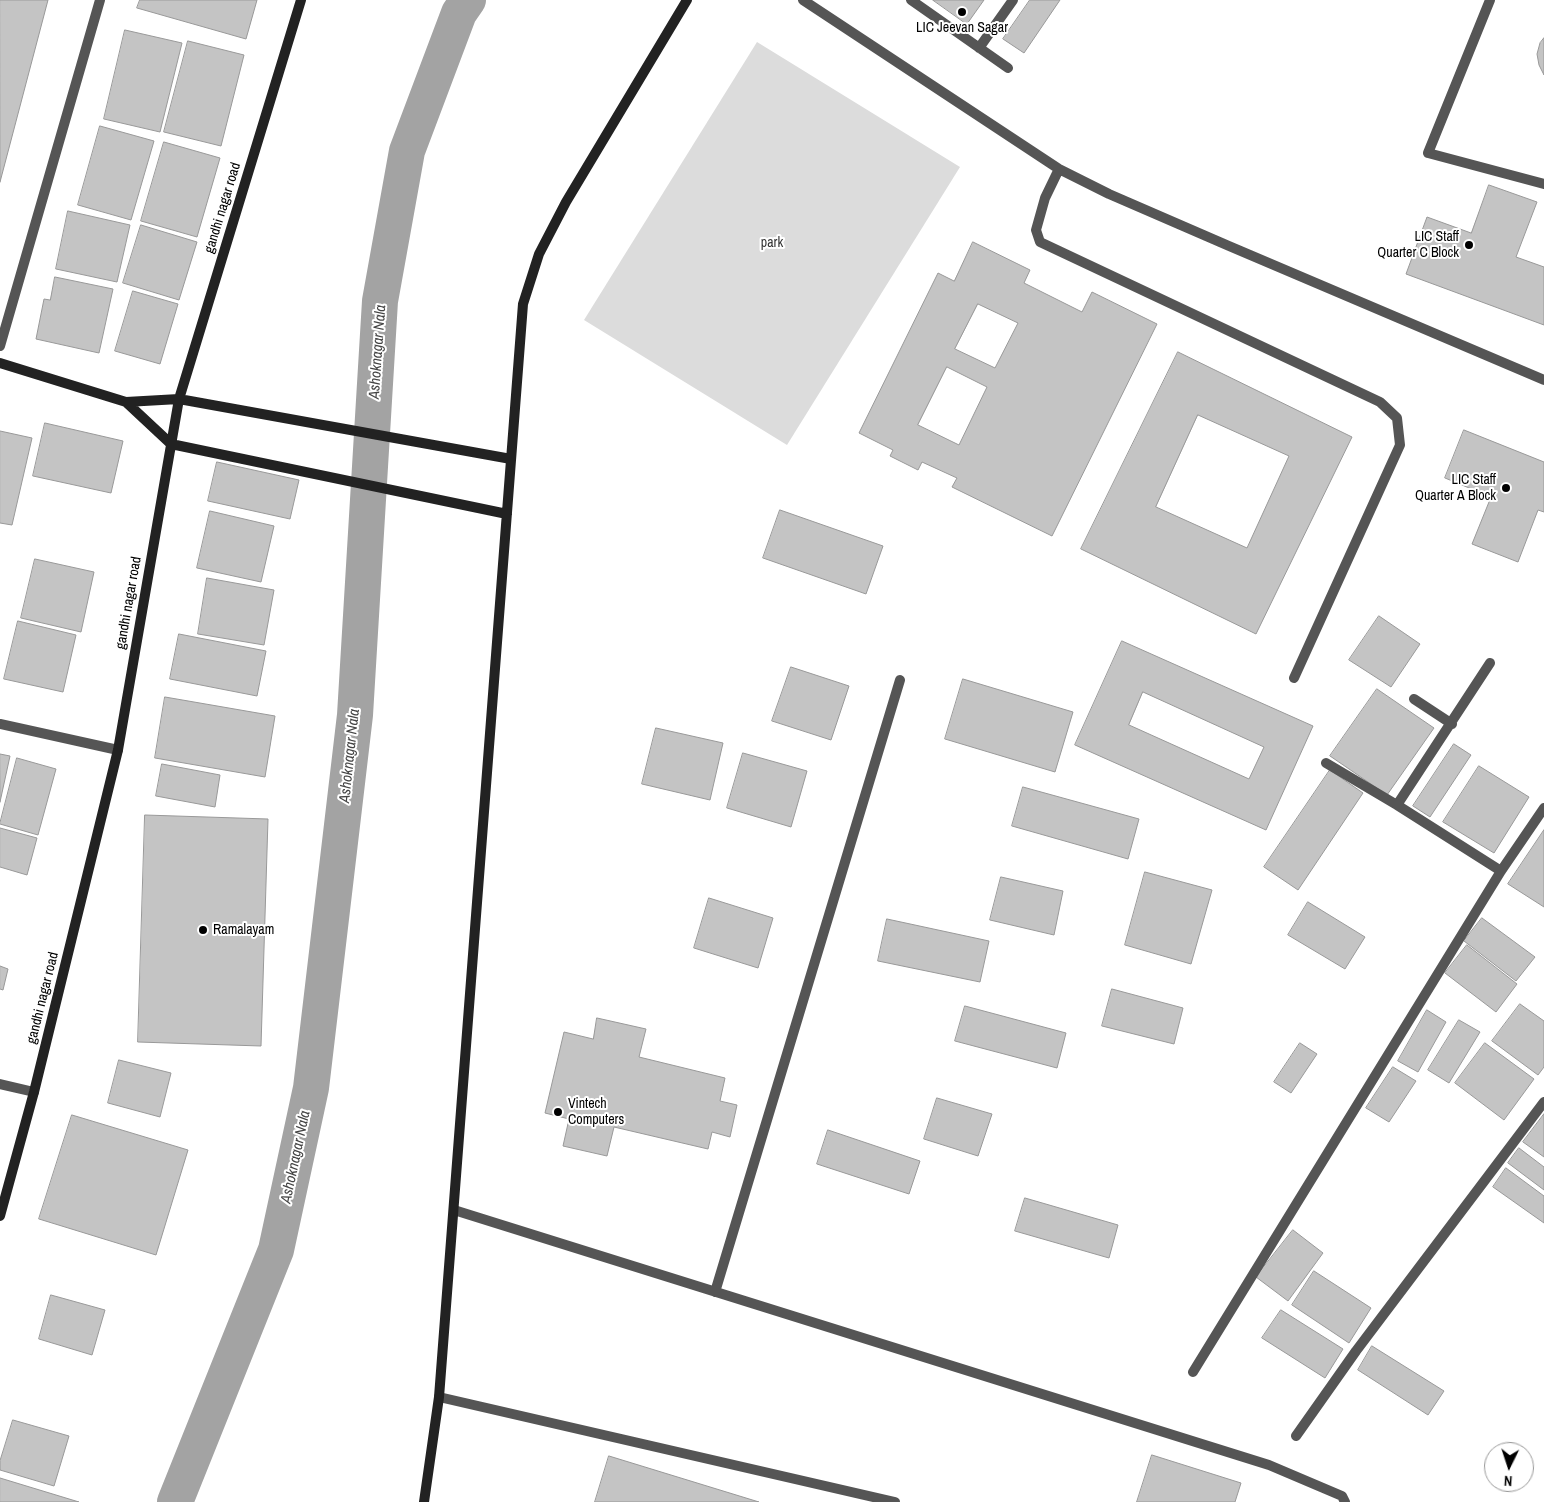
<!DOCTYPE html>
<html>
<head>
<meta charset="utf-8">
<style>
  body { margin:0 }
  #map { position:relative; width:1544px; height:1502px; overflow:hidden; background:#fff; font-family:"Archivo Narrow",sans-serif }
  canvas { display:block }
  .north { position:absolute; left:1484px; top:1442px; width:50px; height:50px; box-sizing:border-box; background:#fff; border:1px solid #999; border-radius:50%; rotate:184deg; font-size:14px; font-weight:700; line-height:20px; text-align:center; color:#000 }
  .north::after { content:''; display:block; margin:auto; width:18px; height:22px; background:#000; clip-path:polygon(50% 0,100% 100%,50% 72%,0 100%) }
</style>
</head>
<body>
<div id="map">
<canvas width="1544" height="1502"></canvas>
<div class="north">N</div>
</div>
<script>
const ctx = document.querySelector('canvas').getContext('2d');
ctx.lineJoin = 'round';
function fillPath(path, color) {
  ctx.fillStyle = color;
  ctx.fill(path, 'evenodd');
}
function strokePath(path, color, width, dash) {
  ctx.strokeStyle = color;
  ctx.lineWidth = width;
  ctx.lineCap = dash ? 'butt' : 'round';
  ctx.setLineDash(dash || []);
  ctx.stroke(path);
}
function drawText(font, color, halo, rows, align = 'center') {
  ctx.font = font + ' "Archivo Narrow",sans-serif';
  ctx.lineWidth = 4;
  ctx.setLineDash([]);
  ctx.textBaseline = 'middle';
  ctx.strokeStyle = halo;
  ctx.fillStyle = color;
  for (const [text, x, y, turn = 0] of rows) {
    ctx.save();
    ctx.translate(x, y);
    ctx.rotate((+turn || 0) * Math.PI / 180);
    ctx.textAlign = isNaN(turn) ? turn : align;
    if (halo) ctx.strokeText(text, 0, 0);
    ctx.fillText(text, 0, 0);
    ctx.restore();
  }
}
const green = new Path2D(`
  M 757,42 L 960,167 L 787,445 L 584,320 Z`);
const canal = new Path2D(`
  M 175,1502 L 276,1250 L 311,1088 L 355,715 L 380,301 L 407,151 L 459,13 L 468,0`);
const building = new Path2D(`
  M 0,0 L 48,0 L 0,182 Z
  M 140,0 L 257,0 L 246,39 L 137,8 Z
  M 933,0 L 984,0 L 967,24 Z
  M 1030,0 L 1060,0 L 1024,53 L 1003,39 Z
  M 125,30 L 182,43 L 160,132 L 104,119 Z
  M 1544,38 L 1544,75 L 1539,65 L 1537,54 L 1540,43 Z
  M 188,41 L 244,55 L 221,146 L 164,132 Z
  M 100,126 L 154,141 L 131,220 L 78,205 Z
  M 164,142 L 220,158 L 197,237 L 141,221 Z
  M 1489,185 L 1537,202 L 1516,257 L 1544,267 L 1544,325 L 1406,274 L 1427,217 L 1471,233 Z
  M 68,211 L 130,225 L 117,282 L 56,269 Z
  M 141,225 L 197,242 L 179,300 L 123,283 Z
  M 973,242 L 1030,270 L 1024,283 L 1082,312 L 1092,292 L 1157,324 L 1052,536 L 952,487 L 957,478 L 922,462 L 918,470 L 890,456 L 893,450 L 859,433 L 938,273 L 954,281 ZM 978,304 L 1018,323 L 995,368 L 955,349 ZM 947,367 L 987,387 L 959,445 L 918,425 Z
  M 55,277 L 113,289 L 99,353 L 36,339 L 44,299 L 50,300 Z
  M 133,291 L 178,304 L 160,364 L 115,351 Z
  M 1178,352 L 1352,437 L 1256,634 L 1081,549 ZM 1198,415 L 1289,456 L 1247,548 L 1156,507 Z
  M 45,423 L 123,441 L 111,493 L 33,476 Z
  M 1464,430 L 1544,462 L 1544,512 L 1538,510 L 1518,562 L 1472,544 L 1491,497 L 1445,478 Z
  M 0,431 L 32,438 L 12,525 L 0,523 Z
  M 217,462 L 299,480 L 290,519 L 208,501 Z
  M 780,510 L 883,546 L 866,594 L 763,558 Z
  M 210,511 L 274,526 L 261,582 L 197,568 Z
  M 35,559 L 94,572 L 81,632 L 21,618 Z
  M 207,578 L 274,590 L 264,645 L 198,634 Z
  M 1379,616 L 1420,644 L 1391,687 L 1349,660 Z
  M 18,621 L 76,635 L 63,692 L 4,679 Z
  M 179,634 L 266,651 L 257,696 L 170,679 Z
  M 1122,641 L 1313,726 L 1266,830 L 1075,745 ZM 1143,692 L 1264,747 L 1249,779 L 1129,725 Z
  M 791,667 L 849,686 L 831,740 L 772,721 Z
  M 963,679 L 1073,712 L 1055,772 L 945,739 Z
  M 1377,689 L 1434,728 L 1387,795 L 1330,756 Z
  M 165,697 L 275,716 L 265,777 L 155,758 Z
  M 656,728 L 723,743 L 710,800 L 642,784 Z
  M 1454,744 L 1471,755 L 1430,817 L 1413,806 Z
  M 743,753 L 807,771 L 791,827 L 727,808 Z
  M 0,754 L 10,756 L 0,802 Z
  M 17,758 L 56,769 L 38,835 L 0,824 Z
  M 162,764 L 220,775 L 215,807 L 156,796 Z
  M 1479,766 L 1529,797 L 1494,853 L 1443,822 Z
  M 1330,770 L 1363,793 L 1298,890 L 1264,867 Z
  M 1023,787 L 1139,819 L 1128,859 L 1012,826 Z
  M 145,815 L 268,819 L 261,1046 L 138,1042 Z
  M 0,828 L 37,838 L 27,875 L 0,867 Z
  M 1544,830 L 1544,907 L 1508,884 Z
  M 1145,872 L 1212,890 L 1191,964 L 1125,945 Z
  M 1001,877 L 1063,891 L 1054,935 L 990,920 Z
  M 709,898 L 773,918 L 758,968 L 694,948 Z
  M 1308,902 L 1365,937 L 1345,969 L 1288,935 Z
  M 1482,918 L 1535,957 L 1516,981 L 1464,941 Z
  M 887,919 L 989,941 L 980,982 L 878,961 Z
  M 1467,945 L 1517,984 L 1496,1012 L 1445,973 Z
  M 0,966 L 8,969 L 3,990 L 0,989 Z
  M 1112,989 L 1183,1008 L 1174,1044 L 1102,1026 Z
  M 1520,1004 L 1544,1021 L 1544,1067 L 1538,1075 L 1492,1041 Z
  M 965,1006 L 1066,1033 L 1057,1068 L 955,1041 Z
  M 1427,1010 L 1446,1022 L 1418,1072 L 1398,1061 Z
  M 597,1018 L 646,1029 L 639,1057 L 725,1078 L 720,1101 L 737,1105 L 730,1137 L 712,1132 L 708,1149 L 614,1127 L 607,1156 L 563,1146 L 569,1119 L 545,1113 L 564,1032 L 593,1039 Z
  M 1459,1020 L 1480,1032 L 1449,1083 L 1428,1070 Z
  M 1300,1043 L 1317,1054 L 1291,1093 L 1274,1082 Z
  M 1485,1043 L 1534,1079 L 1504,1120 L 1455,1083 Z
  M 119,1060 L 171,1073 L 160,1117 L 108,1103 Z
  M 1393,1067 L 1416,1081 L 1389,1122 L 1366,1108 Z
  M 937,1098 L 992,1114 L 978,1156 L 924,1139 Z
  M 1544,1114 L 1544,1157 L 1523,1142 Z
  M 72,1115 L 188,1150 L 156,1255 L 39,1219 Z
  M 828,1130 L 920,1161 L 909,1194 L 817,1164 Z
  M 1519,1148 L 1544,1167 L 1544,1190 L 1508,1163 Z
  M 1506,1168 L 1544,1196 L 1544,1223 L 1493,1187 Z
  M 1025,1198 L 1118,1225 L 1109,1258 L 1015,1231 Z
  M 1293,1230 L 1323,1253 L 1288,1301 L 1256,1277 Z
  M 1314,1271 L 1371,1308 L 1349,1343 L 1292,1305 Z
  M 51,1295 L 105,1310 L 92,1355 L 39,1339 Z
  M 1281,1310 L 1343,1349 L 1325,1378 L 1262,1338 Z
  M 1372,1346 L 1444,1391 L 1428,1415 L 1358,1370 Z
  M 13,1420 L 69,1436 L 54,1486 L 0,1470 L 0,1461 Z
  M 1152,1455 L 1241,1483 L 1235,1502 L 1137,1502 Z
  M 609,1456 L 759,1502 L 595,1502 Z
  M 0,1478 L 79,1502 L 0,1502 Z`);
const lane = new Path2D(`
  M 803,0 L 1059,169 L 1109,194 L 1229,246 L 1544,380
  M 911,0 L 1008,68
  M 979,48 L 1013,0
  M 1059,169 L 1045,198 L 1036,230 L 1040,242 L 1380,402 L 1397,418 L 1400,445 L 1294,678
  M 454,1210 L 1269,1465 L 1342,1496 L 1345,1502
  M 715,1292 L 900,680`);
const street = new Path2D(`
  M 1490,0 L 1428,153 L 1544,184
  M 0,346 L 100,0
  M 1414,699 L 1452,724
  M 0,724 L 118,750
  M 1326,763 L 1397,805 L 1501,871
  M 1397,805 L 1490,663
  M 0,1084 L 34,1092
  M 1193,1372 L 1501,871 L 1544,808
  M 439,1397 L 895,1502
  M 1296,1436 L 1356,1351 L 1544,1102`);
const secondary = new Path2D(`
  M 0,363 L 126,402 L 179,399 L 511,459
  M 126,402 L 171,444 L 507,514
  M 0,1216 L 34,1092 L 118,750 L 179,399 L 301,0
  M 424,1502 L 439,1397 L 523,304 L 539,254 L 566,202 L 687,0`);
const markers = [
  [962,12,5,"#000"],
  [1469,245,5,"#000"],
  [1506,488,5,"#000"],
  [203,930,5,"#000"],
  [558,1112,5,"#000"]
];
const poiNames = [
  ["LIC Jeevan Sagar",962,28,"center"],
  ["LIC Staff",1459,237],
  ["Quarter C Block",1459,253],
  ["LIC Staff",1496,480],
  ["Quarter A Block",1496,496],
  ["Ramalayam",213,930,"left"],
  ["Vintech",568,1104,"left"],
  ["Computers",568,1120,"left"]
];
const streetNames = [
  ["gandhi nagar road",223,208,-73],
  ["gandhi nagar road",129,603,-80],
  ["gandhi nagar road",43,998,-76]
];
const parkNames = [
  ["park",772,243]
];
const waterNames = [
  ["Ashoknagar Nala",378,352,-86],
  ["Ashoknagar Nala",350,756,-84],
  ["Ashoknagar Nala",296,1157,-78]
];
fillPath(green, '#dcdcdc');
strokePath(canal, '#a3a3a3', 36);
fillPath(building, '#c4c4c4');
strokePath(building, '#999', 1);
strokePath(lane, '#555', 10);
strokePath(street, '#555', 10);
strokePath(secondary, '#222', 10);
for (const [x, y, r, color] of markers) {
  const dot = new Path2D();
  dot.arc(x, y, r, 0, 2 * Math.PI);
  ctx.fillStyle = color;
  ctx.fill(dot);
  strokePath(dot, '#fff', 2);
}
drawText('14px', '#000', '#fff', poiNames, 'right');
drawText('14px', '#000', '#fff', streetNames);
drawText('14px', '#333', '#fff', parkNames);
drawText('italic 15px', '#444', '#fff', waterNames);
</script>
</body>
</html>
